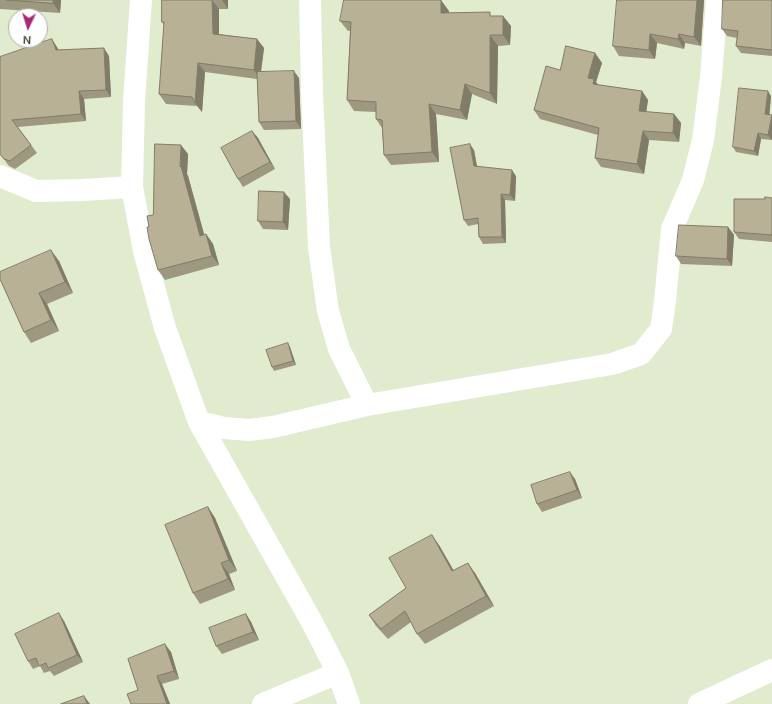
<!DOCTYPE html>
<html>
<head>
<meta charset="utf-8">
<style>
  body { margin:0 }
  #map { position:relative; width:772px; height:704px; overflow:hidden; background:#e1ebce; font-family:"Nunito Sans",sans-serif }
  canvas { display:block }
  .north { position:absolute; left:8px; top:8px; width:40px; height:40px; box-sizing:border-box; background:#fff; border:1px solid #adafaa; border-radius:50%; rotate:184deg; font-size:11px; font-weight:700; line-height:16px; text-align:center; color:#32362a }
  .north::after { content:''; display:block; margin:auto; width:14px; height:18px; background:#a92876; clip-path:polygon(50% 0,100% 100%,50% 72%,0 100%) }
</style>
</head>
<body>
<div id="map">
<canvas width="772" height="704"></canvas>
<div class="north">N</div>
</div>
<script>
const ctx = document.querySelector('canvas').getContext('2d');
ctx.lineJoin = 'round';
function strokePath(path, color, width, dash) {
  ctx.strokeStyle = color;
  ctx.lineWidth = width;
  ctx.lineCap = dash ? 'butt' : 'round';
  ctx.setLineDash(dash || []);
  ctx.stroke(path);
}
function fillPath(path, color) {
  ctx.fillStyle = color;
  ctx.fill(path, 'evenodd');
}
const minor = new Path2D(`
  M 141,0 L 134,101 L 132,187 L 144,251 L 165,328 L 199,422 L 313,624 L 338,673 L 349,704
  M 310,0 L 312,92 L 319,247 L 328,311 L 339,349 L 367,405
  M 0,176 L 36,191 L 82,190 L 132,187
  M 199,422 L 224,428 L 249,430 L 273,427 L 367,405 L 612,364 L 641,354 L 661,329 L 665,301 L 672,229 L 693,180 L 703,140 L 711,77 L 717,0
  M 263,704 L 338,673
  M 699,704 L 772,670`);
const wall = new Path2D(`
  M 0,0 L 61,0 L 60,13 L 0,9 Z
  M 161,0 L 228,0 L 228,9 L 219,9 L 219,34 L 257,39 L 264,48 L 261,71 L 299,78 L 301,129 L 264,130 L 259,122 L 257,79 L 205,72 L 202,112 L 197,106 L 166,104 L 159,94 L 164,25 L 162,22 L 162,1 Z
  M 704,0 L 701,46 L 685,43 L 684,49 L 657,43 L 655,59 L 619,56 L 613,46 Z
  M 772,0 L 772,56 L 741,53 L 736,46 L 737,38 L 727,36 L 722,29 Z
  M 449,11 L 448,13 L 492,16 L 503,16 L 511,26 L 510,45 L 498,46 L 497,104 L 472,94 L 467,120 L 436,114 L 439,162 L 391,165 L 384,155 L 382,128 L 376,119 L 376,112 L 354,111 L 347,100 L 350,31 L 348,31 L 340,21 Z
  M 57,47 L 59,50 L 109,56 L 111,97 L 84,99 L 86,121 L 18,127 L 37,153 L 15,169 L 9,166 L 0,154 L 0,57 Z
  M 595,53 L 602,63 L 596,82 L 598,85 L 642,91 L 648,100 L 646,112 L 674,114 L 681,123 L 679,142 L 649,140 L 644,174 L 601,167 L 595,158 L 598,135 L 540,119 L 534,110 L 560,70 Z
  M 771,96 L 769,115 L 772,116 L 772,140 L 761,139 L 758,156 L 736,152 L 733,147 Z
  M 252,131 L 258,138 L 275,169 L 243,187 L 238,179 Z
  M 474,150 L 477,167 L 516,176 L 515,201 L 505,200 L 506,243 L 483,244 L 479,237 L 478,224 L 468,226 L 464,220 Z
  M 188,154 L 187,174 L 188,176 L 204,234 L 206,234 L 213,244 L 219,265 L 165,280 L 158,270 L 149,227 L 153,215 Z
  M 772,198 L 772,242 L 739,239 L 734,232 L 765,199 Z
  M 290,199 L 288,230 L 263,229 L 258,221 Z
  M 728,227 L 734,235 L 732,266 L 681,264 L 676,256 Z
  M 59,261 L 73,293 L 47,304 L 59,331 L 31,343 L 24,332 L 0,279 Z
  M 290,347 L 296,365 L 274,371 L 272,367 Z
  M 575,479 L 582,498 L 542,512 L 537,504 Z
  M 208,507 L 215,518 L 237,571 L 229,574 L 235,590 L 200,604 L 193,593 Z
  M 439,545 L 454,571 L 475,573 L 494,606 L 425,644 L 417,634 L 411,622 L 388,639 L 376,626 L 369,615 L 406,588 Z
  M 246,614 L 251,622 L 259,640 L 222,654 L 216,646 Z
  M 64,621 L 83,662 L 54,676 L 50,671 L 44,673 L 40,666 L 33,669 L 28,661 Z
  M 171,652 L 179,679 L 162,684 L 170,704 L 131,704 L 138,690 Z`);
const shadedWall = new Path2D(`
  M 53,0 L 61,0 L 60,13 L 53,3 Z
  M 212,0 L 219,9 L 219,43 L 213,34 Z
  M 222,0 L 228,0 L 228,9 Z
  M 441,0 L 449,11 L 448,23 L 441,13 Z
  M 697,0 L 704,0 L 701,46 L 694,37 Z
  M 503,16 L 511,26 L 510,45 L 503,35 Z
  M 650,34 L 657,43 L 655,59 L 649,50 Z
  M 679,34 L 685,43 L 684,49 L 678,39 Z
  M 490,35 L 498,46 L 497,104 L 490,93 Z
  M 52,39 L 57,47 L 61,58 L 56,50 Z
  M 257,39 L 264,48 L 260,79 L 254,70 Z
  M 104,48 L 109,56 L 111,97 L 106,90 Z
  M 595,53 L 602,63 L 596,82 L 601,88 L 599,93 L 588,78 Z
  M 198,63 L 205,72 L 202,112 L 195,103 Z
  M 294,71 L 299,78 L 301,129 L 296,121 Z
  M 465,84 L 472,94 L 467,120 L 460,110 Z
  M 79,91 L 84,99 L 86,121 L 81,114 Z
  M 642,91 L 648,100 L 645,120 L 639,111 Z
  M 768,91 L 771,96 L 769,120 L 765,114 Z
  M 429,104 L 436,114 L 439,162 L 432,152 Z
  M 674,114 L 681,123 L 679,142 L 673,133 Z
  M 772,115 L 772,140 L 768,135 Z
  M 252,131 L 258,138 L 275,169 L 270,162 Z
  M 643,131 L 649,140 L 644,174 L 637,164 Z
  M 758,133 L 761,139 L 758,156 L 754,151 Z
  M 470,144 L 474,150 L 478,172 L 474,166 Z
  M 181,145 L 188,154 L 187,174 L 188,176 L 207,245 L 200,236 L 180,167 Z
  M 512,170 L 516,176 L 515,201 L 510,195 Z
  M 284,192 L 290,199 L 288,230 L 283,222 Z
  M 501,194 L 505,200 L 506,243 L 502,237 Z
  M 728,227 L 734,235 L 732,266 L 727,259 Z
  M 206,234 L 213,244 L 219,265 L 212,256 Z
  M 51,250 L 59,261 L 73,293 L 65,282 Z
  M 39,293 L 47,304 L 59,331 L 51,320 Z
  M 288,343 L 290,347 L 296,365 L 293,361 Z
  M 570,472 L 575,479 L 582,498 L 577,490 Z
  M 208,507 L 215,518 L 237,571 L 229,560 Z
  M 432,535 L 439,545 L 460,582 L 452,571 Z
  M 221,563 L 229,574 L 235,590 L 228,579 Z
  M 468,563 L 475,573 L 494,606 L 486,596 Z
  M 59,613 L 64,621 L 83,662 L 77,655 Z
  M 246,614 L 251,622 L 259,640 L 253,632 Z
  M 165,644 L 171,652 L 179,679 L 174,671 Z
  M 157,676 L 162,684 L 170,704 L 167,704 Z
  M 84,696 L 90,704 L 87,704 Z`);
const building = new Path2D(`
  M 6,0 L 53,0 L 53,3 Z
  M 162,0 L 212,0 L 213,34 L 257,39 L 254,70 L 198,63 L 195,103 L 192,97 L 159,94 L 164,22 L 162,22 Z
  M 344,0 L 441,0 L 441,13 L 490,12 L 490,16 L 503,16 L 503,35 L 490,35 L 490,93 L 465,84 L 460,110 L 429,104 L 432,152 L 384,155 L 382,120 L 376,119 L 376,102 L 347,100 L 351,22 L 340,21 Z
  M 617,0 L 697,0 L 694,37 L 679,34 L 678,39 L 650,34 L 649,50 L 613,46 Z
  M 723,0 L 772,0 L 772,50 L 736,46 L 738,31 L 722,29 Z
  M 52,39 L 56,50 L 104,48 L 106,90 L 79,91 L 81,114 L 12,120 L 31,145 L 10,161 L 4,159 L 0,154 L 0,57 Z
  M 566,46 L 595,53 L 588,78 L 594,79 L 593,84 L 642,91 L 639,111 L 674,114 L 673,133 L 643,131 L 637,164 L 595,158 L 599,128 L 534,110 L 546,66 L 560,70 Z
  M 294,71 L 296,121 L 259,122 L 257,72 Z
  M 739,88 L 768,91 L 765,114 L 772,115 L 768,135 L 758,133 L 754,151 L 733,147 Z
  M 252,131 L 270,162 L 238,179 L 221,148 Z
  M 155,144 L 181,145 L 180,167 L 181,166 L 200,236 L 206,234 L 212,256 L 158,270 L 149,239 L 147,227 L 149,227 L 147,216 L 153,215 Z
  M 470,144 L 474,166 L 512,170 L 510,195 L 501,194 L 502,237 L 479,237 L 478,218 L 464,220 L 450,148 Z
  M 259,191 L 284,192 L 283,222 L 258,221 Z
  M 765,197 L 772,198 L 772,235 L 734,232 L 734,199 L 765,199 Z
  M 679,225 L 728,227 L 727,259 L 676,256 Z
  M 51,250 L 65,282 L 39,293 L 51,320 L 24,332 L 0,279 L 0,272 Z
  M 288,343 L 293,361 L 272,367 L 266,350 Z
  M 570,472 L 577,490 L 537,504 L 531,485 Z
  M 208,507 L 229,560 L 221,563 L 228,579 L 193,593 L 165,525 Z
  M 432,535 L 452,571 L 468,563 L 486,596 L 417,634 L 405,611 L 381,629 L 369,615 L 406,588 L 389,558 Z
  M 59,613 L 77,655 L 48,668 L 46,663 L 39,666 L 36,658 L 28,661 L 15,634 Z
  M 246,614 L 253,632 L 216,646 L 209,628 Z
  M 165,644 L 174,671 L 157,676 L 167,704 L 131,704 L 127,694 L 138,690 L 128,659 Z
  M 84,696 L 87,704 L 61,704 Z`);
strokePath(minor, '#fff', 22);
fillPath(wall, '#9e9880');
fillPath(shadedWall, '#817c68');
fillPath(building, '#b8b195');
strokePath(building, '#817c68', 1);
</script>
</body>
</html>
